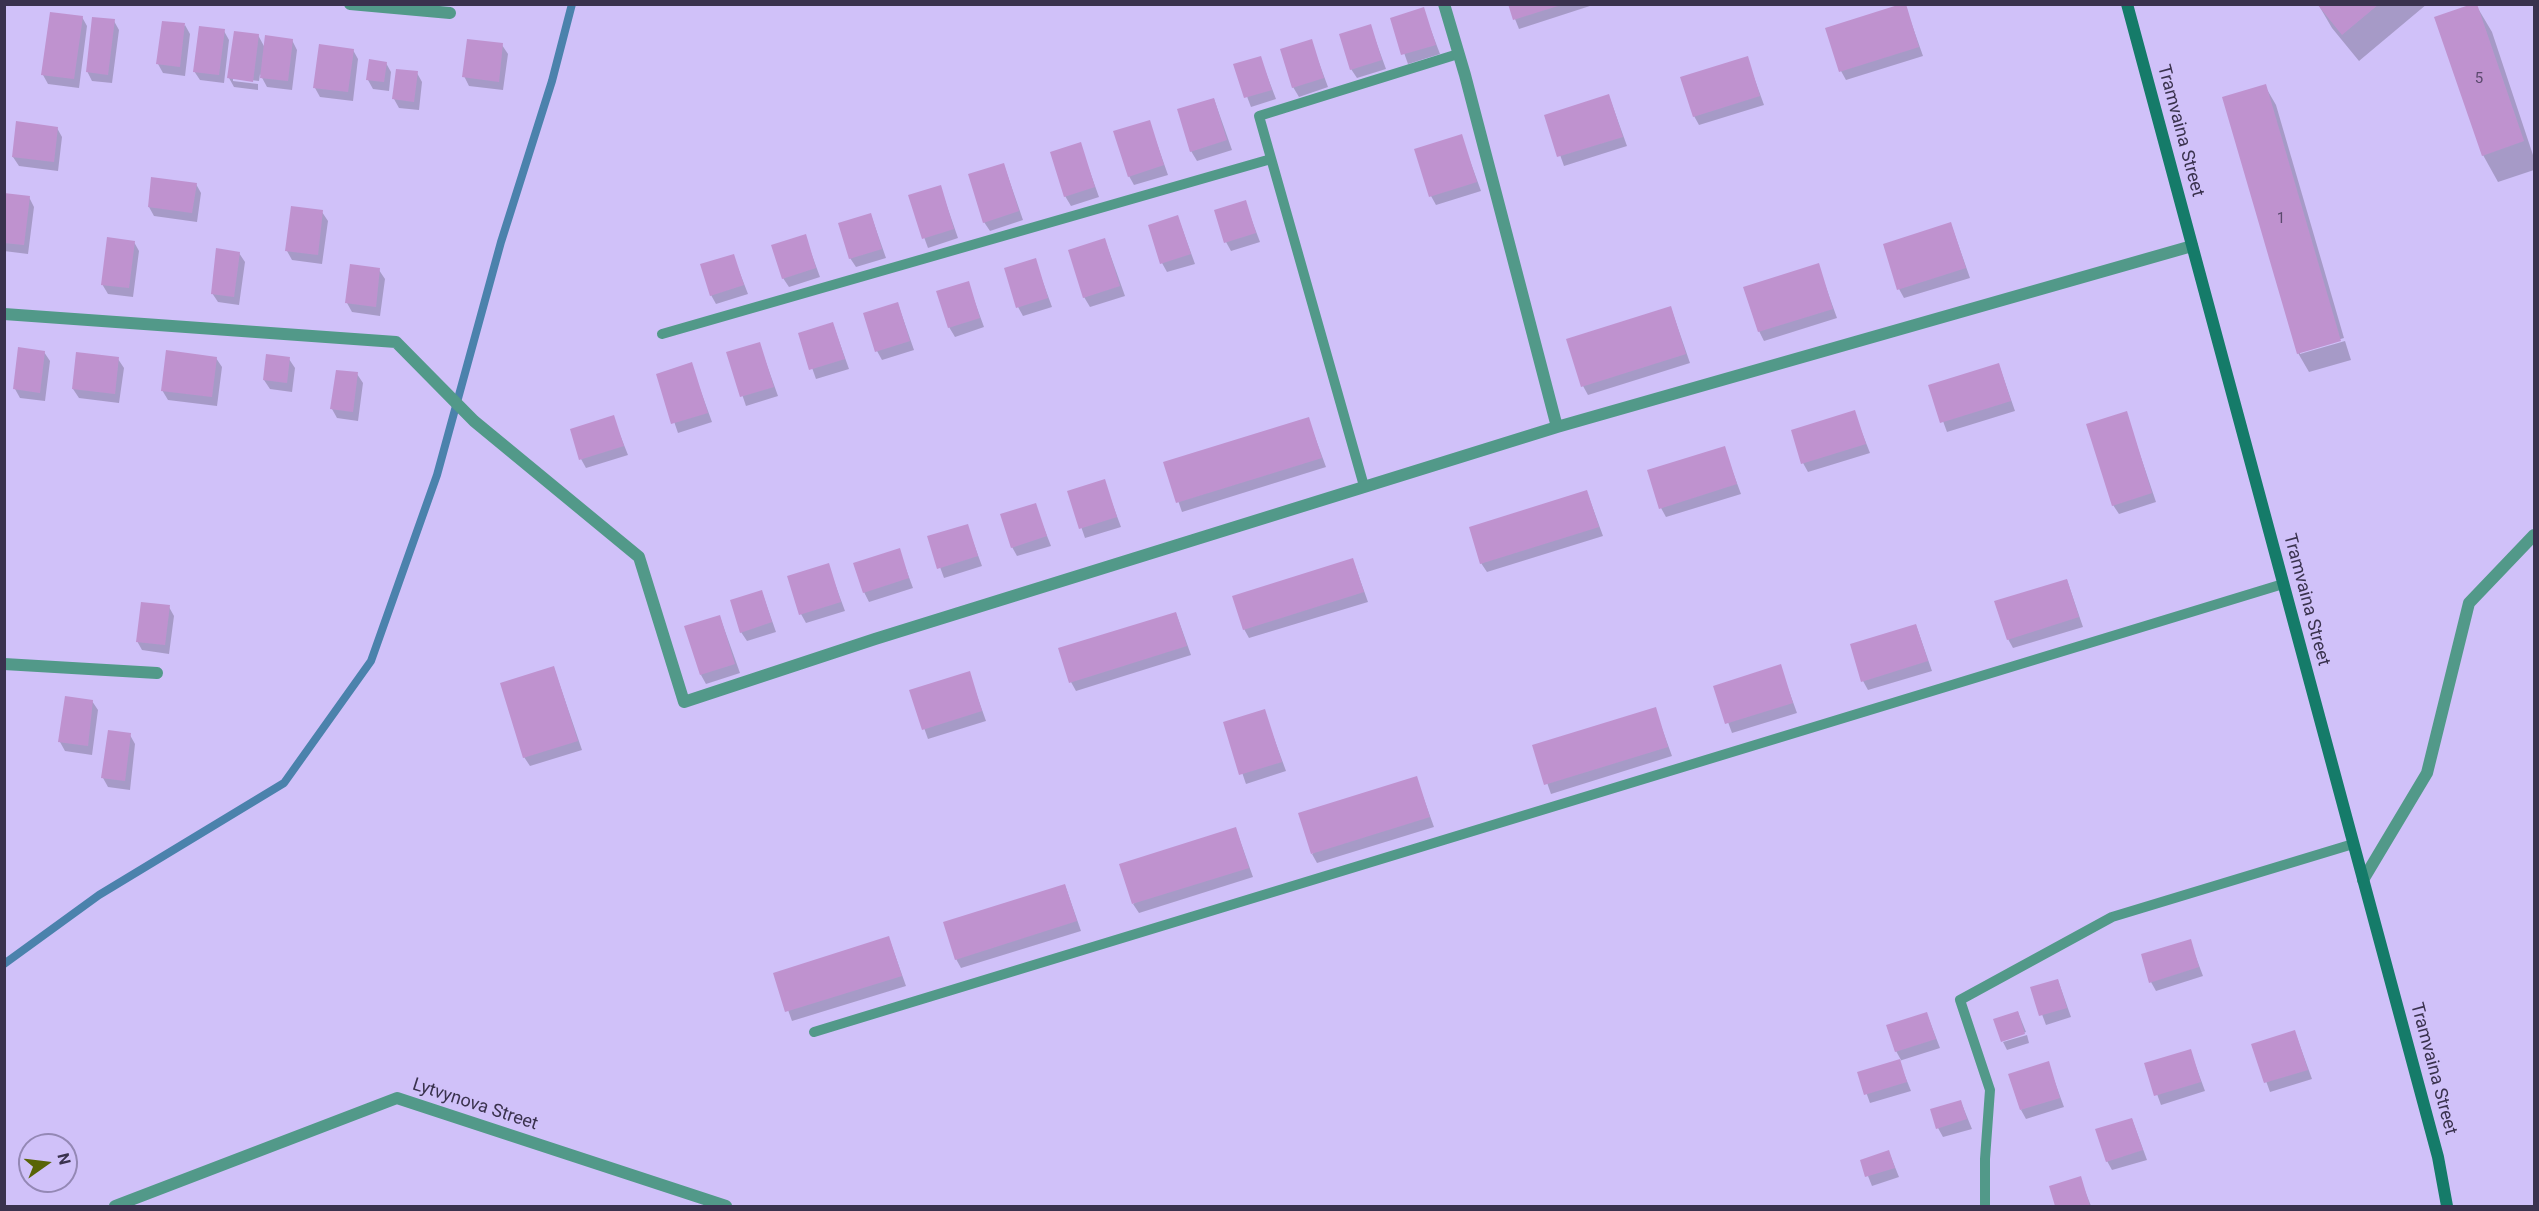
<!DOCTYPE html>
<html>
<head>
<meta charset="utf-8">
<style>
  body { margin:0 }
  #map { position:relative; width:2539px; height:1211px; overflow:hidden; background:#d0c1f9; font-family:Roboto,sans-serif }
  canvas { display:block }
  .frame { position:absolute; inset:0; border:6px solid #3a324e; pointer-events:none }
  .north { position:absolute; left:18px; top:1133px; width:60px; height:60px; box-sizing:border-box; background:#d0c1f9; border:2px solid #9488b5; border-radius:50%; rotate:76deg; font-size:16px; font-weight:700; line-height:24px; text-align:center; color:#3a324e }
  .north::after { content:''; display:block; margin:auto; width:21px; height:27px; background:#596406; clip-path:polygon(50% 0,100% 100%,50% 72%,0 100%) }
</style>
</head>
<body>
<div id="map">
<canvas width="2539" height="1211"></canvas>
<div class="frame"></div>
<div class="north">N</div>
</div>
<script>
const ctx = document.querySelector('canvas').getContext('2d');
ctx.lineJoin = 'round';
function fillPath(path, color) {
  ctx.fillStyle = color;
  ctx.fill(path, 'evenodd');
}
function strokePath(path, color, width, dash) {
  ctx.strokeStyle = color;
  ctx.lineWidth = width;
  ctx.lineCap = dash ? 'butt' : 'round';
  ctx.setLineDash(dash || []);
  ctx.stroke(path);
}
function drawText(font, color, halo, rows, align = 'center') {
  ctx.font = font + ' Roboto,sans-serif';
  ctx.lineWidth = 4.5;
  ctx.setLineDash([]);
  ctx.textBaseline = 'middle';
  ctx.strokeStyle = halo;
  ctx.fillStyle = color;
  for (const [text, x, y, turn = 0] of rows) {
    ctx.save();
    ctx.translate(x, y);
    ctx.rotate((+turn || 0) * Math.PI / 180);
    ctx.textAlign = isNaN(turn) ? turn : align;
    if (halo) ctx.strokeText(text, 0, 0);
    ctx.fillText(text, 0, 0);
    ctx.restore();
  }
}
const shadow = new Path2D(`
  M 1509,4 L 1593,4 L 1593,5 L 1519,29 Z
  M 2318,4 L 2427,4 L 2359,61 L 2332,28 Z
  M 1905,5 L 1923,56 L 1846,80 L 1841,71 Z
  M 2476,5 L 2492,32 L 2534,158 L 2534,170 L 2498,182 L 2483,155 Z
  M 1423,9 L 1440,54 L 1408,64 L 1392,19 Z
  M 82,17 L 87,26 L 79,88 L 48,84 L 43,75 Z
  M 114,21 L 119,30 L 112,83 L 92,81 L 87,71 Z
  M 185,25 L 190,34 L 185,76 L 163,73 L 158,64 Z
  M 1370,25 L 1386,69 L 1357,78 L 1351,69 Z
  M 224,31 L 229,40 L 224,83 L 200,80 L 194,71 Z
  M 258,35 L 265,48 L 292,40 L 297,50 L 292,90 L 267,87 L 260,74 L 259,81 L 233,78 L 233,81 L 258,84 L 258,90 L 234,87 L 229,78 Z
  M 1311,41 L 1328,87 L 1299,97 L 1293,87 Z
  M 502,45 L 508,54 L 503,90 L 469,86 L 464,76 Z
  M 353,50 L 358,59 L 353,101 L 320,97 L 315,88 Z
  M 1260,57 L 1276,99 L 1251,107 L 1235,65 Z
  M 1747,58 L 1764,105 L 1699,125 L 1694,116 Z
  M 386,63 L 391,72 L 389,91 L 373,89 L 368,80 Z
  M 417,73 L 422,82 L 419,110 L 399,108 L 394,99 Z
  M 2265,86 L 2276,105 L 2344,338 L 2300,351 L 2300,354 L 2345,341 L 2351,360 L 2309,372 L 2298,353 Z
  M 1609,96 L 1627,146 L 1564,166 L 1546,116 Z
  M 1214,99 L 1232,150 L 1197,161 L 1191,151 Z
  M 1149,121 L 1168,175 L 1134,185 L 1129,176 Z
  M 57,128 L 62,137 L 58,171 L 19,166 L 13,157 Z
  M 1461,136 L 1481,191 L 1436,205 L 1431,196 Z
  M 1080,144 L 1099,197 L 1071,206 L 1065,196 Z
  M 1004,165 L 1023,220 L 990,231 L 984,222 Z
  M 196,184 L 201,193 L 197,222 L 154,216 L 149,207 Z
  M 940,186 L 958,238 L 928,248 L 909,196 Z
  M 4,194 L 29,197 L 34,207 L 28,254 L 4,251 Z
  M 1245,202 L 1260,242 L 1231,251 L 1226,242 Z
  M 322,212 L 328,221 L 322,264 L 292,260 L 287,251 Z
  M 871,215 L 886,258 L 856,267 L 850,258 Z
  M 1178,217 L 1195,264 L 1167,272 L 1162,263 Z
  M 1951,224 L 1970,278 L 1904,298 L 1899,289 Z
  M 805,236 L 820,277 L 789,287 L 783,278 Z
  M 1105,240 L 1125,296 L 1090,307 L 1084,297 Z
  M 134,242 L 139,251 L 133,297 L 108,294 L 102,284 Z
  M 239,253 L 245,262 L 239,305 L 218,302 L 212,293 Z
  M 733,255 L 748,294 L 716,304 L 711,295 Z
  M 1035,260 L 1052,307 L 1023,316 L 1018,307 Z
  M 1818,265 L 1837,318 L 1764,341 L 1759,331 Z
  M 379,270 L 385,279 L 380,316 L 352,312 L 347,303 Z
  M 968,283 L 984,327 L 955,337 L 949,327 Z
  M 898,304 L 914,350 L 882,360 L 877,351 Z
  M 1671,308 L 1690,363 L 1588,395 L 1583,386 Z
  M 833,324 L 849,369 L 816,379 L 800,334 Z
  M 759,343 L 778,396 L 746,406 L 728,353 Z
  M 44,352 L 50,361 L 45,401 L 20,398 L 15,389 Z
  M 268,356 L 289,359 L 295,368 L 292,392 L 270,389 L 264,380 Z
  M 216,358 L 222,367 L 217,406 L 168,400 L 162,390 Z
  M 118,359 L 124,368 L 119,403 L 79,398 L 73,389 Z
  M 691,364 L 712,422 L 678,433 L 658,375 Z
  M 1999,365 L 2015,411 L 1947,432 L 1930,386 Z
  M 357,374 L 363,383 L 358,421 L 337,418 L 332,409 Z
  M 1854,412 L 1870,453 L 1808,472 L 1803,463 Z
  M 2126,413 L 2156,502 L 2119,514 L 2113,505 Z
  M 613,417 L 628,455 L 586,468 L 581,459 Z
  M 1308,418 L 1326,467 L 1182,512 L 1165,463 Z
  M 1724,448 L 1741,494 L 1666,517 L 1661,508 Z
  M 1104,481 L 1121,527 L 1085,538 L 1069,492 Z
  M 1587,492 L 1603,536 L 1487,572 L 1481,563 Z
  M 1035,505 L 1051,546 L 1017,556 L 1012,547 Z
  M 967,525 L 982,566 L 944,578 L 929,537 Z
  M 899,550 L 913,588 L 869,602 L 864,592 Z
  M 1353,560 L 1368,602 L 1249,638 L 1244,629 Z
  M 828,565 L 845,611 L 806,623 L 801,614 Z
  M 2067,580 L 2083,627 L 2013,648 L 2008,639 Z
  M 762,592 L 776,632 L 747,641 L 741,632 Z
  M 169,607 L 174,616 L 169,654 L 142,650 L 137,641 Z
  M 1176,613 L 1191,655 L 1076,691 L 1071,682 Z
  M 720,617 L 740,673 L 706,684 L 701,675 Z
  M 1916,625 L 1932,671 L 1868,690 L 1863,681 Z
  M 1780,666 L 1797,713 L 1732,733 L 1715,687 Z
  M 554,668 L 582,750 L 530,766 L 524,757 Z
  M 969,673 L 986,721 L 928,739 L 911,691 Z
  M 92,701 L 98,710 L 92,755 L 65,751 L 60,742 Z
  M 1655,709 L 1672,756 L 1551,794 L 1534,746 Z
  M 1264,711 L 1286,771 L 1246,784 L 1225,723 Z
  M 130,735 L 135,744 L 130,790 L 108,787 L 103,778 Z
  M 1416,777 L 1434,827 L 1317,863 L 1312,854 Z
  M 1236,829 L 1253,877 L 1139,913 L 1133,904 Z
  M 1065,885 L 1081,931 L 961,968 L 956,959 Z
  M 889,938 L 906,986 L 792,1021 L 775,974 Z
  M 2190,941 L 2203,976 L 2156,991 L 2151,982 Z
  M 2058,980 L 2071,1017 L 2046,1025 L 2032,988 Z
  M 2018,1012 L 2026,1032 L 2002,1040 Z
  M 1927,1014 L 1940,1048 L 1899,1061 L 1911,1091 L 1870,1103 L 1859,1073 L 1901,1060 L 1896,1051 Z
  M 2295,1032 L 2312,1079 L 2270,1092 L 2253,1045 Z
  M 2027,1035 L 2029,1043 L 2007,1050 L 2003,1042 Z
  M 2190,1050 L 2205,1091 L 2161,1105 L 2146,1064 Z
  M 2048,1063 L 2064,1107 L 2026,1119 L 2021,1110 Z
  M 1961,1102 L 1972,1129 L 1943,1137 L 1938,1128 Z
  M 2132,1119 L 2147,1160 L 2112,1170 L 2107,1161 Z
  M 1889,1152 L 1899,1177 L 1872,1186 L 1862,1161 Z
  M 2080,1178 L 2091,1206 L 2056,1206 L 2050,1187 Z`);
const stream = new Path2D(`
  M 4,964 L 99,895 L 284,783 L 371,661 L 437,475 L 501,242 L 552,81 L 572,4`);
const building = new Path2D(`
  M 1508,4 L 1561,4 L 1561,5 L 1513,20 Z
  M 1901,4 L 1906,4 L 1919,47 L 1839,72 L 1825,28 Z
  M 2317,4 L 2379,4 L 2342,35 Z
  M 2472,4 L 2477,4 L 2524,141 L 2482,156 L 2434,17 Z
  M 1424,7 L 1436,45 L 1401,55 L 1390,18 Z
  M 50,12 L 83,16 L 74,79 L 41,75 Z
  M 92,17 L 115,19 L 108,75 L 86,72 Z
  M 162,21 L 185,23 L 180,67 L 156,64 Z
  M 1371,24 L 1382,60 L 1350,70 L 1339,34 Z
  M 199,26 L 225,29 L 219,75 L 193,72 Z
  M 234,31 L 259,34 L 253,82 L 227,78 Z
  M 265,35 L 293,39 L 288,81 L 260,78 Z
  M 467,39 L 503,43 L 499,82 L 462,77 Z
  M 1312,39 L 1324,78 L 1292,88 L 1280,49 Z
  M 319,44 L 354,49 L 348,92 L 313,88 Z
  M 1261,56 L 1272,90 L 1244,98 L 1233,64 Z
  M 1748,56 L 1760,96 L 1693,117 L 1680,77 Z
  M 369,59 L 387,62 L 384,82 L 366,80 Z
  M 396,69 L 418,71 L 414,102 L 392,99 Z
  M 2266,84 L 2341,341 L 2297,354 L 2222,97 Z
  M 1609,94 L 1623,137 L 1557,157 L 1544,115 Z
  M 1214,98 L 1227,140 L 1190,152 L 1177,109 Z
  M 1150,120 L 1164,165 L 1128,177 L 1113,131 Z
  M 16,121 L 58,127 L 54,162 L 12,157 Z
  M 1462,134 L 1477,182 L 1429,197 L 1414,149 Z
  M 1081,142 L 1095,187 L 1064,197 L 1050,152 Z
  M 1004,163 L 1019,211 L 983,223 L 968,174 Z
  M 151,177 L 197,183 L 192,213 L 148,207 Z
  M 941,185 L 954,229 L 922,239 L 908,195 Z
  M 4,193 L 30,196 L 24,245 L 4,243 Z
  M 1246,200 L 1256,233 L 1224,243 L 1214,210 Z
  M 291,206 L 323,210 L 318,255 L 285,251 Z
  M 871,213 L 882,249 L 849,259 L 838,223 Z
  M 1178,215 L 1191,254 L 1160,264 L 1148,225 Z
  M 1951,222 L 1966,268 L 1897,290 L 1883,244 Z
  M 806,234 L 816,268 L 782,279 L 771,245 Z
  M 107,237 L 135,241 L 129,288 L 101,285 Z
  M 1105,238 L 1120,286 L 1083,298 L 1068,250 Z
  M 216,248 L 240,252 L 234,297 L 211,294 Z
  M 734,254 L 744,285 L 710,296 L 700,264 Z
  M 1036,258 L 1048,298 L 1016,308 L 1004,268 Z
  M 1819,263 L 1833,309 L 1758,332 L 1743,287 Z
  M 350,264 L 380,268 L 376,307 L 345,303 Z
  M 969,281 L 980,318 L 948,328 L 936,291 Z
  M 898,302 L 910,341 L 875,352 L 863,313 Z
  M 1671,306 L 1686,354 L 1581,387 L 1566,339 Z
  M 833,322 L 845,359 L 809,370 L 798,333 Z
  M 760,342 L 774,387 L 740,397 L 726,352 Z
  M 18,347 L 45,351 L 40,393 L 13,389 Z
  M 166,350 L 217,357 L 212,397 L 161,391 Z
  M 76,352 L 119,357 L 115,394 L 72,389 Z
  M 266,354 L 290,357 L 287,383 L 263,380 Z
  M 692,362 L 708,413 L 671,424 L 656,374 Z
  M 1999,363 L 2011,401 L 1940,423 L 1928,385 Z
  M 336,370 L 358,372 L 353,412 L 330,409 Z
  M 1855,410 L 1866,444 L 1801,464 L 1791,430 Z
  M 2127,411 L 2152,493 L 2112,506 L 2086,424 Z
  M 614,415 L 624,446 L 579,460 L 570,429 Z
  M 1309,417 L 1322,458 L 1176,503 L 1163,462 Z
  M 1725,446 L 1737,484 L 1659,509 L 1647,470 Z
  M 1105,479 L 1117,517 L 1079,529 L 1067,491 Z
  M 1587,490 L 1599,527 L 1480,564 L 1469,527 Z
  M 1036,503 L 1047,536 L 1011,548 L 1000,514 Z
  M 968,524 L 978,556 L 937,569 L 927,536 Z
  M 900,548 L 909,578 L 863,593 L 853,563 Z
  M 1353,558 L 1364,592 L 1243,630 L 1232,596 Z
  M 829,563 L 841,602 L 799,615 L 787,576 Z
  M 2067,579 L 2079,617 L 2007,640 L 1994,601 Z
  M 762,590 L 772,622 L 740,633 L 730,600 Z
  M 141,602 L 170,605 L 165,645 L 136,642 Z
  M 1176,612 L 1187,646 L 1069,683 L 1058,648 Z
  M 720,615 L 735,664 L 700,675 L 684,626 Z
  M 1916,624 L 1928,661 L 1861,682 L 1850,644 Z
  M 1781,664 L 1793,703 L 1725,724 L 1713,686 Z
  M 554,666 L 578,741 L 523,758 L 500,683 Z
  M 970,671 L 982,711 L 922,730 L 909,690 Z
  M 65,696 L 93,700 L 88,746 L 58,742 Z
  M 1656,707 L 1668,747 L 1544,785 L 1532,745 Z
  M 1265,709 L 1282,762 L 1239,775 L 1223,722 Z
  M 108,730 L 131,733 L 125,781 L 101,778 Z
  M 1417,776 L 1430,817 L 1311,854 L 1298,813 Z
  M 1236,827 L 1249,868 L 1132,904 L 1119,864 Z
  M 1065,884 L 1077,921 L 955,960 L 943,922 Z
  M 889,936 L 902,976 L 785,1012 L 773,973 Z
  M 2191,939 L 2199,967 L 2149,983 L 2141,954 Z
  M 2058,979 L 2067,1008 L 2039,1016 L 2030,987 Z
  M 2018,1011 L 2025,1034 L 2001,1042 L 1993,1019 Z
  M 1927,1012 L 1936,1039 L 1895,1052 L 1886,1025 Z
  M 2295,1030 L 2308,1070 L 2264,1083 L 2251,1044 Z
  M 2191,1049 L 2201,1082 L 2154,1096 L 2144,1063 Z
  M 1900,1059 L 1907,1082 L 1864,1095 L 1857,1072 Z
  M 2049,1061 L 2060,1098 L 2020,1110 L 2008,1074 Z
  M 1961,1100 L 1967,1119 L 1936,1129 L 1930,1109 Z
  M 2132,1118 L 2143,1150 L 2106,1162 L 2095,1129 Z
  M 1889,1150 L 1895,1168 L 1865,1177 L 1860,1160 Z
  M 2081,1176 L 2090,1206 L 2055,1206 L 2049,1186 Z`);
const lane = new Path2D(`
  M 662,334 L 1271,159
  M 1364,486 L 1259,116 L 1458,54
  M 814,1032 L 2283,584
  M 1985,1206 L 1985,1159 L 1990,1090 L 1960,1000 L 2112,917 L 2353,844`);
const street = new Path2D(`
  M 350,4 L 450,13
  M 1444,4 L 1465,75 L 1557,427
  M 4,314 L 396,342 L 474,421 L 639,557 L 684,702 L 875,639 L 1557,427 L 2192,246
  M 4,664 L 157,673
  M 2363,880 L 2427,773 L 2469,603 L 2534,535
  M 115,1206 L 397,1098 L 726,1206`);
const secondary = new Path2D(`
  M 2127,4 L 2438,1157 L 2447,1206`);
const numberNames = [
  ["5",2479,79],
  ["1",2281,219]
];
const streetNames = [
  ["Tramvaina Street",2180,131,75],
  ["Tramvaina Street",2306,600,75],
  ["Tramvaina Street",2433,1069,75],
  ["Lytvynova Street",475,1105,18]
];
fillPath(shadow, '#0003');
strokePath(stream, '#4b82ac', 8);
fillPath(building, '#bf92cf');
strokePath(lane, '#529989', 10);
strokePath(street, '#529989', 12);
strokePath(secondary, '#157b69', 12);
drawText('15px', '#5b4a6e', null, numberNames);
drawText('18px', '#3a324e', '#d0c1f9', streetNames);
</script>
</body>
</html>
